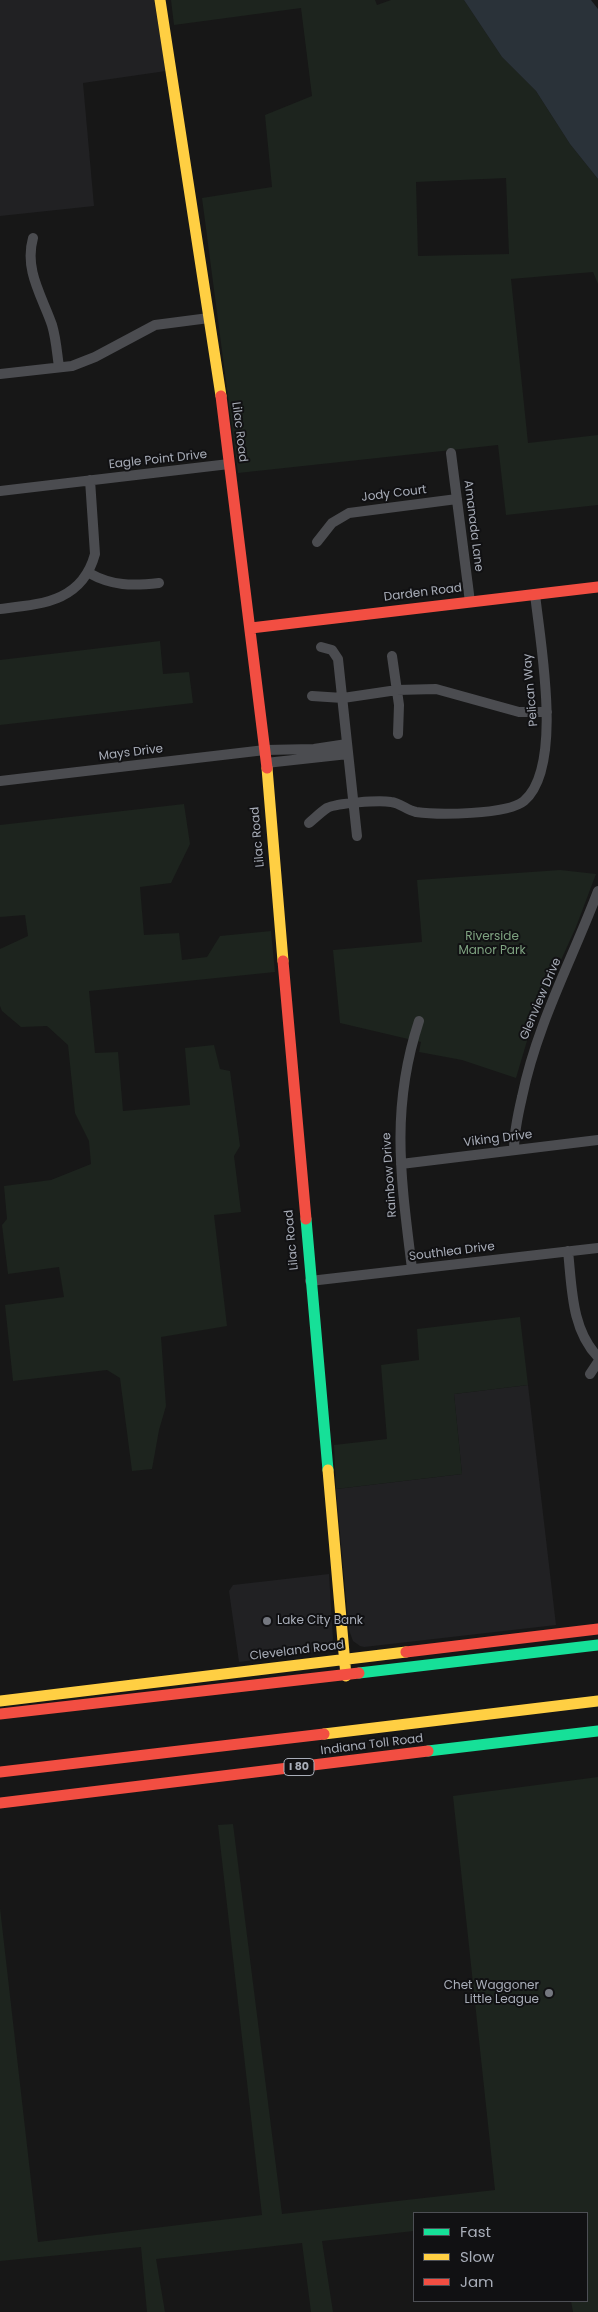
<!DOCTYPE html>
<html>
<head>
<meta charset="utf-8">
<style>
  body { margin:0 }
  #map { position:relative; width:598px; height:2312px; overflow:hidden; background:#171717; font-family:Poppins,sans-serif }
  canvas { display:block }
  .legend { position:absolute; left:413px; top:2212px; width:175px; height:90px; box-sizing:border-box; background:#111113; border:1px solid #4d4f55; margin:0; padding:6px 9px; list-style:none; font-size:15px; color:#a8adb8 }
  .legend li { display:flex; align-items:center; gap:10px; height:25px }
  .legend b { width:25px; border:1px solid #4d4f55 }
</style>
</head>
<body>
<div id="map">
<canvas width="598" height="2312"></canvas>
<ul class="legend">
<li><b style="height:6px;background:#16e098"></b>Fast</li>
<li><b style="height:6px;background:#ffcf43"></b>Slow</li>
<li><b style="height:6px;background:#f24e42"></b>Jam</li>
</ul>
</div>
<script>
const ctx = document.querySelector('canvas').getContext('2d');
ctx.lineJoin = 'round';
function fillPath(path, color) {
  ctx.fillStyle = color;
  ctx.fill(path, 'evenodd');
}
function strokePath(path, color, width, dash) {
  ctx.strokeStyle = color;
  ctx.lineWidth = width;
  ctx.lineCap = dash ? 'butt' : 'round';
  ctx.setLineDash(dash || []);
  ctx.stroke(path);
}
function drawText(font, color, halo, rows, align = 'center') {
  ctx.font = font + ' Poppins,sans-serif';
  ctx.lineWidth = 4;
  ctx.setLineDash([]);
  ctx.textBaseline = 'middle';
  ctx.strokeStyle = halo;
  ctx.fillStyle = color;
  for (const [text, x, y, turn = 0] of rows) {
    ctx.save();
    ctx.translate(x, y);
    ctx.rotate((+turn || 0) * Math.PI / 180);
    ctx.textAlign = isNaN(turn) ? turn : align;
    if (halo) ctx.strokeText(text, 0, 0);
    ctx.fillText(text, 0, 0);
    ctx.restore();
  }
}
const built = new Path2D(`
  M 0,0 L 154,0 L 166,71 L 83,83 L 94,206 L 0,216 Z
  M 528,1385 L 556,1625 L 364,1647 L 360,1646 L 353,1641 L 349,1630 L 336,1489 L 462,1474 L 454,1394 Z
  M 329,1574 L 333,1639 L 330,1647 L 319,1652 L 239,1662 L 229,1591 L 233,1585 Z`);
const green = new Path2D(`
  M 171,0 L 375,0 L 377,5 L 391,0 L 464,0 L 502,57 L 536,91 L 570,144 L 598,179 L 598,284 L 593,272 L 511,279 L 528,443 L 598,435 L 598,505 L 506,515 L 498,445 L 238,473 L 202,198 L 272,187 L 265,115 L 312,96 L 301,8 L 174,25 ZM 506,178 L 509,254 L 418,256 L 416,182 Z
  M 160,641 L 163,674 L 189,672 L 193,703 L 0,725 L 0,660 Z
  M 184,804 L 190,844 L 171,883 L 140,887 L 144,935 L 179,933 L 182,960 L 207,957 L 220,936 L 271,931 L 275,972 L 89,991 L 95,1053 L 118,1052 L 123,1111 L 190,1105 L 185,1048 L 214,1045 L 220,1069 L 230,1071 L 240,1146 L 234,1156 L 241,1212 L 214,1215 L 227,1326 L 161,1337 L 166,1406 L 159,1430 L 152,1469 L 132,1471 L 120,1378 L 107,1370 L 13,1381 L 5,1305 L 64,1297 L 59,1267 L 8,1274 L 2,1225 L 7,1219 L 4,1186 L 51,1180 L 91,1164 L 89,1141 L 75,1113 L 68,1045 L 47,1026 L 21,1027 L 2,1011 L 0,1006 L 0,949 L 28,936 L 25,915 L 0,917 L 0,825 Z
  M 560,870 L 596,874 L 576,927 L 532,1024 L 516,1078 L 462,1060 L 419,1052 L 421,1042 L 340,1023 L 333,950 L 422,942 L 417,880 Z
  M 520,1317 L 528,1385 L 454,1394 L 462,1474 L 336,1489 L 334,1445 L 387,1439 L 381,1365 L 419,1360 L 417,1329 Z
  M 598,1777 L 598,2312 L 573,2312 L 571,2301 L 587,2301 L 587,2213 L 414,2213 L 414,2231 L 322,2241 L 333,2312 L 311,2312 L 302,2243 L 156,2259 L 165,2312 L 147,2312 L 141,2247 L 0,2261 L 0,1908 L 38,2242 L 262,2215 L 218,1825 L 233,1824 L 282,2214 L 495,2190 L 453,1796 Z`);
const water = new Path2D(`
  M 464,0 L 591,0 L 598,9 L 598,179 L 570,144 L 536,91 L 502,57 Z`);
const street = new Path2D(`
  M 33,238 C 24,270 42,296 52,325 C 56,338 57,353 59,367
  M 0,374 L 72,366 L 95,357 L 155,325 L 209,318
  M 451,453 L 470,602
  M 0,491 L 229,464
  M 317,542 L 332,523 L 349,513 L 457,499
  M 89,573 C 112,586 132,586 159,583
  M 0,609 C 42,604 82,602 95,554 L 90,480
  M 321,647 L 332,650 L 338,659 L 357,836
  M 392,656 L 399,705 L 398,734
  M 312,696 L 343,698 L 397,690 L 436,689 L 519,712 L 547,712
  M 266,763 L 348,754
  M 0,781 L 265,750 L 314,749 L 347,744
  M 309,823 C 315,818 321,812 327,808 C 337,803 379,800 391,802 C 400,803 407,810 416,812 C 437,815 507,815 524,801 C 564,767 540,642 535,594
  M 514,1150 C 514,1132 518,1114 522,1097 C 537,1024 572,960 598,891
  M 401,1164 L 598,1140
  M 568,1251 C 572,1287 571,1329 598,1357
  M 412,1269 C 401,1179 390,1109 419,1021
  M 310,1281 L 598,1248
  M 590,1374 L 598,1362`);
const fast = new Path2D(`
  M 306,1219 L 328,1470
  M 359,1673 L 598,1645
  M 428,1751 L 598,1731`);
const slow = new Path2D(`
  M 160,0 L 221,396
  M 267,768 L 283,961
  M 328,1470 L 346,1676
  M 0,1701 L 406,1652
  M 324,1734 L 598,1701`);
const jam = new Path2D(`
  M 221,396 L 267,768
  M 251,628 L 598,587
  M 283,961 L 306,1219
  M 406,1652 L 598,1629
  M 0,1714 L 359,1673
  M 0,1772 L 324,1734
  M 0,1803 L 428,1751`);
const markers = [
  [267,1621,5,"#757880"],
  [549,1993,5,"#757880"]
];
const shields = [
  [299,1767,30]
];
const shieldNames = [
  ["I 80",299,1767]
];
const streetNames = [
  ["Lilac Road",239,432,83],
  ["Eagle Point Drive",158,460,-6],
  ["Jody Court",394,494,-7],
  ["Amanada Lane",473,526,83],
  ["Darden Road",423,593,-7],
  ["Pelican Way",531,690,-95],
  ["Mays Drive",131,753,-7],
  ["Lilac Road",258,837,-95],
  ["Glenview Drive",541,999,-67],
  ["Viking Drive",498,1139,-7],
  ["Rainbow Drive",390,1175,-94],
  ["Lilac Road",292,1240,-95],
  ["Southlea Drive",452,1252,-7],
  ["Cleveland Road",297,1651,-7],
  ["Indiana Toll Road",372,1745,-7]
];
const parkNames = [
  ["Riverside",492,937],
  ["Manor Park",492,951]
];
const poiNames = [
  ["Lake City Bank",277,1621],
  ["Chet Waggoner",539,1986,"right"],
  ["Little League",539,2000,"right"]
];
fillPath(built, '#212123');
fillPath(green, '#1d241e');
fillPath(water, '#2a3239');
strokePath(street, '#4b4c50', 10);
strokePath(fast, '#16e098', 11);
strokePath(slow, '#ffcf43', 11);
strokePath(jam, '#f24e42', 11);
for (const [x, y, r, color] of markers) {
  const dot = new Path2D();
  dot.arc(x, y, r, 0, 2 * Math.PI);
  ctx.fillStyle = color;
  ctx.fill(dot);
  strokePath(dot, '#111113', 2);
}
for (const [x, y, w] of shields) {
  const box = new Path2D();
  box.roundRect(x - w / 2, y - 8.5, w, 17, 4);
  ctx.fillStyle = '#111113';
  ctx.fill(box);
  strokePath(box, '#a8adb8', 1);
}
drawText('bold 11px', '#a8adb8', null, shieldNames);
drawText('12px', '#a8adb8', '#111113', streetNames);
drawText('12px', '#7fa381', '#111113', parkNames);
drawText('12px', '#a8adb8', '#111113', poiNames, 'left');
</script>
</body>
</html>
